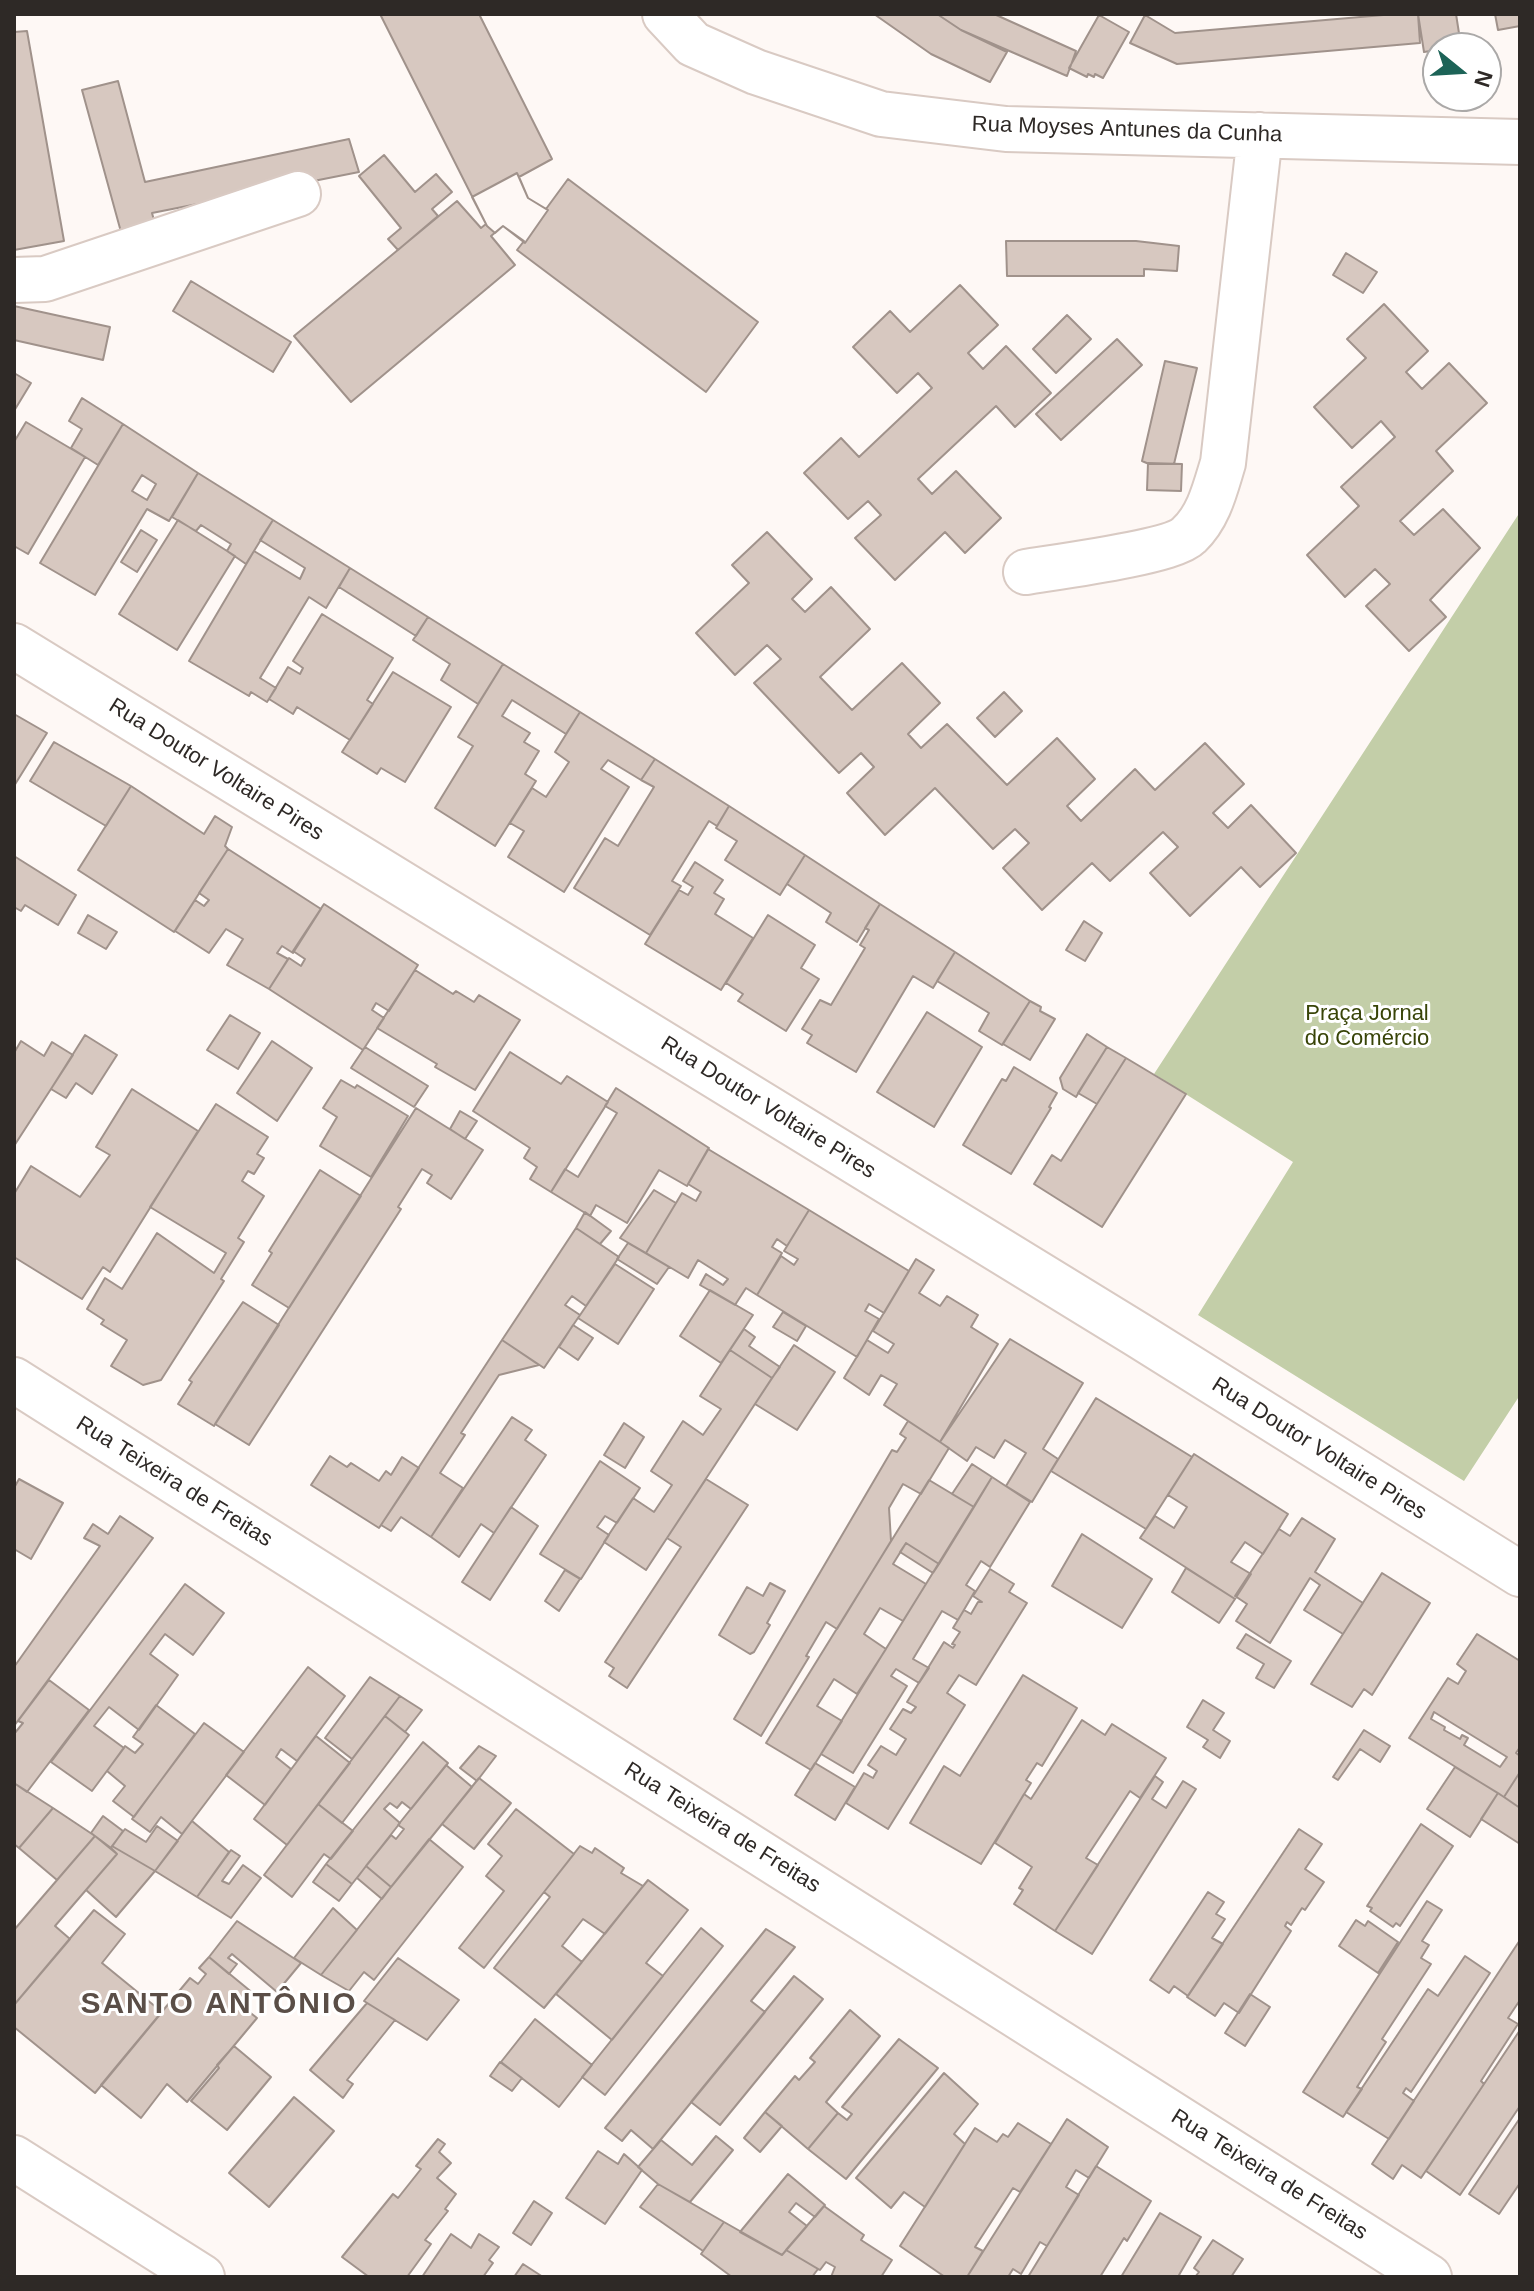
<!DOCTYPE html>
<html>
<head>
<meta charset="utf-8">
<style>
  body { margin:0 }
  #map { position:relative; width:1534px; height:2291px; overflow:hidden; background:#fef8f5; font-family:Helvetica,sans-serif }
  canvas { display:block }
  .frame { position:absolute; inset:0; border:16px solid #2e2926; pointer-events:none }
  .north { position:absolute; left:1422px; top:32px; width:80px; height:80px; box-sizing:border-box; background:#fff; border:2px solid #aba9a8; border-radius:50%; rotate:108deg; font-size:22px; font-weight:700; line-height:32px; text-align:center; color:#2e2926 }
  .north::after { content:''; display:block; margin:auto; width:28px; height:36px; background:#1c6357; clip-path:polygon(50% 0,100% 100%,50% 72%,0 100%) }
</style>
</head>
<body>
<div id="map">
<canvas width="1534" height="2291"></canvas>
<div class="frame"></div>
<div class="north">N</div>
</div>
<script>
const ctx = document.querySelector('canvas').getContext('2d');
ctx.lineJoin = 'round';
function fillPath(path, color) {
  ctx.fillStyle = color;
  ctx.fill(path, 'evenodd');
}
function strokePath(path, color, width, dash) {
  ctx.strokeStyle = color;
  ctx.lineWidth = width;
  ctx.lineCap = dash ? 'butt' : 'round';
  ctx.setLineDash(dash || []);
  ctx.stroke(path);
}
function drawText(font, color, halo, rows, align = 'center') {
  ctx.font = font + ' Helvetica,sans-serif';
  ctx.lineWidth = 6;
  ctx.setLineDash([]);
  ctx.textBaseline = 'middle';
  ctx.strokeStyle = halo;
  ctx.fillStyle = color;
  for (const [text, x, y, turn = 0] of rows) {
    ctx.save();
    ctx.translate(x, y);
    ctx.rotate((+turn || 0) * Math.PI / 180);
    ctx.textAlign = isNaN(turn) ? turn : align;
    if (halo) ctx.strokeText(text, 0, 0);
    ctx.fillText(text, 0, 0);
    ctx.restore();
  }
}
const green = new Path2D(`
  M 1520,512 L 1520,1395 L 1464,1481 L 1198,1315 L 1293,1162 L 1154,1074 Z`);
const building = new Path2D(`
  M 380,14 L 479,14 L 552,159 L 519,177 L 528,198 L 546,209 L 568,179 L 758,322 L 706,392 L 517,250 L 524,241 L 503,226 L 491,236 L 515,265 L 351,402 L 294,336 L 457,201 L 481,228 L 486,224 Z
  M 874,14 L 937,14 L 961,30 L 1007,52 L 990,82 L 931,54 Z
  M 937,14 L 994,14 L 1076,51 L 1067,76 L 961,30 Z
  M 1395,14 L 1418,14 L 1420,43 L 1177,64 L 1130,43 L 1145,15 L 1175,33 Z
  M 1418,14 L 1456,14 L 1461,46 L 1424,52 Z
  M 1495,14 L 1520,14 L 1520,26 L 1498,30 Z
  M 1099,15 L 1129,32 L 1103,78 L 1095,74 L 1094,77 L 1088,74 L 1087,77 L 1069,68 Z
  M 27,31 L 64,241 L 14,250 L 14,32 Z
  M 118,81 L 145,182 L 349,139 L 359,172 L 152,213 L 155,224 L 121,232 L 82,90 Z
  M 384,155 L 415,192 L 436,174 L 452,192 L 432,209 L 438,216 L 398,250 L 388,239 L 401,228 L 359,176 Z
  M 517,173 L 528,198 L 548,210 L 525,243 L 503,226 L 495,233 L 487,226 L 472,197 Z
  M 1006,241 L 1136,241 L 1179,246 L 1177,271 L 1144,269 L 1144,276 L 1007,276 Z
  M 1346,253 L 1377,272 L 1363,293 L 1333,275 Z
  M 191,281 L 291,342 L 273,372 L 173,311 Z
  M 960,285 L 998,325 L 968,353 L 983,369 L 1006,346 L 1051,393 L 1015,427 L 996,406 L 918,479 L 932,494 L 956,471 L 1001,518 L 965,553 L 945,532 L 895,580 L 855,538 L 881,515 L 868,501 L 848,519 L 804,473 L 841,438 L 859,457 L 932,388 L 918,373 L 897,393 L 853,347 L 890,311 L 910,332 Z
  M 1384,304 L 1428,351 L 1406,372 L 1422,389 L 1449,363 L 1487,403 L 1436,451 L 1453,471 L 1400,521 L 1414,535 L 1443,509 L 1480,548 L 1430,600 L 1446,617 L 1409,651 L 1366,606 L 1390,584 L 1375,569 L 1345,597 L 1307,555 L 1359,506 L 1341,487 L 1395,437 L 1381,421 L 1352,448 L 1314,407 L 1366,358 L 1347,339 Z
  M 14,306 L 110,327 L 103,360 L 14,340 Z
  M 1067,315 L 1091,339 L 1056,373 L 1033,349 Z
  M 1117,339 L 1142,365 L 1061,440 L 1036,414 Z
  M 1165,361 L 1197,368 L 1174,464 L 1149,464 L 1142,461 Z
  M 14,373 L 31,383 L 14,411 Z
  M 82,398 L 123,424 L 98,465 L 71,448 L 82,429 L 69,421 Z
  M 26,422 L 85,457 L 28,554 L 14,546 L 14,442 Z
  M 123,424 L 198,473 L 169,521 L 147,509 L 95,595 L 40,563 ZM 142,475 L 156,484 L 147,500 L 132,491 Z
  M 1148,463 L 1182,464 L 1181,491 L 1147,490 Z
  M 198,473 L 273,520 L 246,564 L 227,551 L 231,544 L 201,525 L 196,531 L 172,517 Z
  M 178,520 L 235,556 L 177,650 L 119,614 Z
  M 273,520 L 350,568 L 326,608 L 309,597 L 260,678 L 276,688 L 267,702 L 251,692 L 249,696 L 189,661 L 254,551 L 300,579 L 305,568 L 260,540 Z
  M 141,530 L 157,540 L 137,572 L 121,562 Z
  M 767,532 L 812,579 L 792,599 L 805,612 L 831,587 L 870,629 L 820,677 L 852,710 L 902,663 L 940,703 L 908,734 L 921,748 L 947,724 L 1007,785 L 1057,738 L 1095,779 L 1067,806 L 1081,821 L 1135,769 L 1155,790 L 1205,743 L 1244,784 L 1213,813 L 1228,828 L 1251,805 L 1296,853 L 1260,887 L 1241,867 L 1190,916 L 1150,873 L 1178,847 L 1163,832 L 1110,881 L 1092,863 L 1042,910 L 1003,868 L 1029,843 L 1015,829 L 993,849 L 935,788 L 885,835 L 847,793 L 874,767 L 861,753 L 839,773 L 754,683 L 781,659 L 767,645 L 735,675 L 696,633 L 749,583 L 732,565 Z
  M 350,568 L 428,617 L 416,636 L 339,587 Z
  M 322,614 L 393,658 L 367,700 L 373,704 L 350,740 L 297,707 L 293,714 L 269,699 L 288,667 L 300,674 L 303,668 L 293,661 Z
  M 428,617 L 503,664 L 478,704 L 441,680 L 450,664 L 413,640 Z
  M 503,664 L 580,712 L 566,734 L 512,700 L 502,716 L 530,733 L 524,742 L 539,751 L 525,774 L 536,781 L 495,846 L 435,808 L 473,746 L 458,737 Z
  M 393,672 L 451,707 L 405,782 L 381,768 L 377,774 L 342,752 Z
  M 1004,692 L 1022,711 L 995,737 L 977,718 Z
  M 580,712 L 655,759 L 641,780 L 608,760 L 601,769 L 629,787 L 564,892 L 508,857 L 524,831 L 510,823 L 532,788 L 546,797 L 569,762 L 555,752 Z
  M 14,714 L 47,733 L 14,786 Z
  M 54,742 L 131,786 L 106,826 L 30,781 Z
  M 655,759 L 729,806 L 717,826 L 709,821 L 672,881 L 681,886 L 650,935 L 574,888 L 605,838 L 618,846 L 654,787 L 641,780 Z
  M 131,786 L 204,834 L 215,816 L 232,827 L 225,846 L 228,849 L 174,932 L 78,870 Z
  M 729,806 L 805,855 L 780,895 L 725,860 L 737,841 L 716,828 Z
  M 228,849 L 321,909 L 293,953 L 282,946 L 277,953 L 288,959 L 269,989 L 227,965 L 243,939 L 226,929 L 209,953 L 175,931 L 195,900 L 204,906 L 209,900 L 199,893 Z
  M 805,855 L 880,904 L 857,942 L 826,922 L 831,913 L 787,884 Z
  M 14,856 L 76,895 L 58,925 L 25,905 L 21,911 L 14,907 Z
  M 695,862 L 723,880 L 714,893 L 724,899 L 715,914 L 753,938 L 721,990 L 645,944 L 679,890 L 688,895 L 693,887 L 683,881 Z
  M 324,904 L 418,965 L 389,1011 L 376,1003 L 372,1010 L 384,1018 L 363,1050 L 269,989 L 289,958 L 301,966 L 305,959 L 293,951 Z
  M 880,904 L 955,952 L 933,988 L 913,976 L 856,1072 L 807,1043 L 812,1035 L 802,1029 L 820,1000 L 831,1005 L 865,948 L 860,945 L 869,930 L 865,928 Z
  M 88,915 L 117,932 L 106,949 L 78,933 Z
  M 768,915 L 815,945 L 801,968 L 819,979 L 786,1031 L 738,1001 L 743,994 L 726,983 Z
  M 1084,921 L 1102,933 L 1085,961 L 1066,950 Z
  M 955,952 L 1030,1001 L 1002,1045 L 979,1031 L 989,1013 L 937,981 Z
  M 415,970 L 453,994 L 456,991 L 474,1002 L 479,995 L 520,1020 L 475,1090 L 435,1067 L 437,1064 L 377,1028 Z
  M 1030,1001 L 1041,1007 L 1040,1011 L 1055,1019 L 1030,1060 L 1003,1044 Z
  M 927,1012 L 982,1047 L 934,1127 L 877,1092 Z
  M 230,1015 L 260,1033 L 238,1069 L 207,1050 Z
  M 1087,1034 L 1107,1047 L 1076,1097 L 1063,1089 L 1060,1078 Z
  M 85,1035 L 117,1055 L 92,1094 L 76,1083 L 66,1098 L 51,1089 Z
  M 21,1041 L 44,1056 L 52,1042 L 73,1055 L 14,1146 L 14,1053 Z
  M 272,1041 L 312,1068 L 277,1121 L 237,1093 Z
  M 365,1047 L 428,1086 L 414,1107 L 351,1068 Z
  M 1107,1047 L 1126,1058 L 1097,1104 L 1078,1093 Z
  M 510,1052 L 561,1084 L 567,1076 L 608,1102 L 551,1192 L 530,1179 L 537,1167 L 524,1158 L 530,1148 L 473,1111 Z
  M 1126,1058 L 1186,1094 L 1102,1227 L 1034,1184 L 1052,1155 L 1061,1161 Z
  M 1014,1067 L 1057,1093 L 1049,1107 L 1051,1108 L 1011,1174 L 963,1145 L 1002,1079 L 1006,1081 Z
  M 341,1080 L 355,1088 L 357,1085 L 408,1116 L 371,1177 L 320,1146 L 337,1117 L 323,1108 Z
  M 616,1088 L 709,1148 L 687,1186 L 659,1170 L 627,1223 L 596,1205 L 590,1216 L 551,1192 L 565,1169 L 578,1177 L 617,1113 L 605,1106 Z
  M 132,1089 L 198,1131 L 110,1272 L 103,1267 L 82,1299 L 14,1257 L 14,1194 L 31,1166 L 80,1197 L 110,1155 L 96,1147 Z
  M 216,1104 L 268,1137 L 257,1154 L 264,1158 L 254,1174 L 248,1171 L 242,1181 L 264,1196 L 238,1238 L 244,1242 L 221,1279 L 224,1281 L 161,1380 L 143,1385 L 111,1366 L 127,1340 L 101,1324 L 104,1320 L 87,1309 L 105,1278 L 122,1289 L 157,1233 L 214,1273 L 226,1253 L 150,1207 Z
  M 416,1108 L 483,1150 L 451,1199 L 427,1183 L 432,1175 L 422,1169 L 398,1207 L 401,1209 L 249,1445 L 215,1424 Z
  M 460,1111 L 477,1121 L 465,1139 L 450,1129 Z
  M 708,1149 L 809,1210 L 787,1246 L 777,1239 L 772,1247 L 782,1253 L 757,1295 L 746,1288 L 735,1305 L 700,1285 L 706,1274 L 723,1285 L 728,1279 L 698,1260 L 688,1278 L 646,1253 L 682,1193 L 696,1201 L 701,1192 L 688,1184 Z
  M 320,1170 L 361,1196 L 289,1308 L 252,1285 L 272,1253 L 269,1251 Z
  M 654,1190 L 676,1203 L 646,1253 L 620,1238 Z
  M 809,1210 L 909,1271 L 884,1313 L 869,1304 L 865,1311 L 879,1319 L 857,1357 L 757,1295 L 781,1256 L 794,1265 L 798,1259 L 784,1251 Z
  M 585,1212 L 611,1231 L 600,1244 L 576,1228 Z
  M 576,1228 L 619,1257 L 586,1306 L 572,1296 L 565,1305 L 580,1315 L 544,1368 L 502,1340 Z
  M 628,1243 L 669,1267 L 657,1284 L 617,1259 Z
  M 916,1259 L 934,1270 L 919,1293 L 940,1306 L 947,1296 L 978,1315 L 971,1327 L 998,1344 L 940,1442 L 884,1405 L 897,1384 L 881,1375 L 869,1395 L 844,1378 L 867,1340 L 888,1353 L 894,1344 L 873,1331 Z
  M 615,1264 L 654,1289 L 618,1344 L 578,1318 Z
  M 710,1290 L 753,1315 L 721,1363 L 680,1336 Z
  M 243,1302 L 279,1325 L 214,1426 L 178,1404 L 192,1382 L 189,1380 Z
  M 783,1312 L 806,1326 L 797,1341 L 773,1327 Z
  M 573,1325 L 593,1338 L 578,1360 L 559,1347 Z
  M 744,1329 L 755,1337 L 749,1346 L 780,1367 L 772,1378 L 730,1350 Z
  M 1010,1339 L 1083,1383 L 1043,1449 L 1058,1459 L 1032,1502 L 1006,1486 L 1026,1453 L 1005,1440 L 994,1458 L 976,1447 L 967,1461 L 940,1442 Z
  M 502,1340 L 539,1365 L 499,1375 L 461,1433 L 465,1435 L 440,1473 L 463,1488 L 431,1537 L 401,1517 L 391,1531 L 381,1525 Z
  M 794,1345 L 835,1372 L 797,1430 L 755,1404 Z
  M 730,1350 L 772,1378 L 646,1570 L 604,1542 L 633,1498 L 654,1512 L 672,1485 L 651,1471 L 683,1421 L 703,1435 L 721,1409 L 700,1396 Z
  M 1096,1398 L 1192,1457 L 1146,1529 L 1051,1471 Z
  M 512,1417 L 532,1430 L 525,1440 L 546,1455 L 494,1533 L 481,1524 L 459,1557 L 431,1537 Z
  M 908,1421 L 949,1448 L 921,1494 L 903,1484 L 889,1508 L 891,1541 L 837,1629 L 826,1622 L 806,1656 L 809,1657 L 761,1736 L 734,1719 L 892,1450 L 897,1452 L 906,1438 L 900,1434 Z
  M 624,1423 L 644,1437 L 625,1468 L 604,1455 Z
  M 1194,1454 L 1288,1514 L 1263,1554 L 1245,1542 L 1231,1562 L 1251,1574 L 1235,1599 L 1140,1538 L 1155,1516 L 1174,1528 L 1187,1507 L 1168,1495 Z
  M 330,1456 L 347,1467 L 351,1463 L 379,1481 L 386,1471 L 391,1475 L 402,1457 L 419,1468 L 379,1528 L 311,1485 Z
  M 600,1461 L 640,1488 L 617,1523 L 605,1516 L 597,1527 L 609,1535 L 581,1579 L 540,1554 Z
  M 972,1464 L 992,1477 L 974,1507 L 952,1494 Z
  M 992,1477 L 1030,1502 L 990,1567 L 981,1561 L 966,1585 L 975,1591 L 958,1620 L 942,1611 L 913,1659 L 929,1668 L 919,1683 L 896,1669 L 891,1676 L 907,1686 L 853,1773 L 821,1754 Z
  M 19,1479 L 63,1503 L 31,1559 L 14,1549 L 14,1488 Z
  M 706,1479 L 748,1505 L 627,1688 L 609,1676 L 614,1668 L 605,1662 L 681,1547 L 667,1538 Z
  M 929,1480 L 974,1507 L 939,1564 L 906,1543 L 893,1564 L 926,1584 L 903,1621 L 880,1608 L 864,1634 L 886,1649 L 857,1694 L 834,1679 L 817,1706 L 842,1721 L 811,1770 L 766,1743 Z
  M 511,1507 L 538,1526 L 490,1600 L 462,1582 Z
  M 120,1516 L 153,1538 L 14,1726 L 14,1667 L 100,1546 L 84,1538 L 93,1524 L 108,1534 Z
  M 1302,1518 L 1335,1539 L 1315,1572 L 1363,1603 L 1343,1634 L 1304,1610 L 1320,1585 L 1310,1578 L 1270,1643 L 1236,1621 L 1247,1604 L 1235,1596 L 1279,1529 L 1290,1536 Z
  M 1082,1534 L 1152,1579 L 1122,1628 L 1052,1586 Z
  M 906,1543 L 939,1564 L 933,1573 L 900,1552 Z
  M 1186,1568 L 1235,1599 L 1219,1623 L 1172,1592 Z
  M 990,1569 L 1014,1584 L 1009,1592 L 1027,1603 L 976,1685 L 959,1675 L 947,1693 L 965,1705 L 888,1829 L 846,1803 L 864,1773 L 873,1778 L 877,1771 L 868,1765 L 881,1746 L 896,1755 L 906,1739 L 890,1729 L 903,1709 L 911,1713 L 916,1707 L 907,1702 L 944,1642 L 953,1648 L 955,1645 L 952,1644 L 960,1632 L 953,1628 L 964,1610 L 971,1614 L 978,1602 L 982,1602 L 973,1596 Z
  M 565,1570 L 580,1579 L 559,1611 L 545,1601 Z
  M 1382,1573 L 1430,1603 L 1372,1695 L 1364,1689 L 1352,1707 L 1311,1684 Z
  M 770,1583 L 785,1591 L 767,1623 L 770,1625 L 754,1652 L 750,1654 L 719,1635 L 747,1587 L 763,1596 Z
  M 185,1584 L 224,1613 L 193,1655 L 165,1634 L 150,1654 L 178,1675 L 139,1730 L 109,1707 L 94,1726 L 124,1748 L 92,1791 L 51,1762 Z
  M 1246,1634 L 1291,1661 L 1274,1688 L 1256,1678 L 1264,1664 L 1237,1648 Z
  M 1477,1634 L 1520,1661 L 1520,1747 L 1516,1753 L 1520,1756 L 1520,1772 L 1504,1797 L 1409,1738 L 1448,1678 L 1458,1684 L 1466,1671 L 1457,1664 ZM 1434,1712 L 1507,1757 L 1500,1767 L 1464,1745 L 1468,1738 L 1462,1735 L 1460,1739 L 1444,1730 L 1445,1727 L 1431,1719 Z
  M 308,1667 L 345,1696 L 297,1761 L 281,1749 L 276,1757 L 291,1769 L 265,1805 L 226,1775 Z
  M 1023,1675 L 1077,1708 L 1042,1766 L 1037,1763 L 1026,1780 L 1031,1783 L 981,1864 L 910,1823 L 944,1766 L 960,1776 Z
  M 370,1677 L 400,1696 L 352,1759 L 325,1738 Z
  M 49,1680 L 89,1710 L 27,1792 L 14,1783 L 14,1734 L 23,1723 L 18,1721 Z
  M 400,1696 L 422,1710 L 405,1732 L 385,1716 Z
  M 1203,1700 L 1224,1713 L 1213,1730 L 1230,1741 L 1220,1758 L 1203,1747 L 1208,1740 L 1187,1727 Z
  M 156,1705 L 195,1734 L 134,1817 L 113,1801 L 125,1786 L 107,1771 L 125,1746 L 135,1753 L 143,1744 L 133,1737 Z
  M 385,1716 L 409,1735 L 342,1823 L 318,1804 Z
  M 1082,1720 L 1105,1735 L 1112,1724 L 1166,1758 L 1140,1798 L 1130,1791 L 1113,1817 L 1086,1858 L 1098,1865 L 1055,1931 L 1014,1904 L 1023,1890 L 1019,1888 L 1032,1867 L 995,1843 L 1024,1794 L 1031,1799 Z
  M 204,1723 L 244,1752 L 182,1834 L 161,1817 L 150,1832 L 132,1819 Z
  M 1364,1730 L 1390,1746 L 1380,1762 L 1360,1749 L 1338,1780 L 1333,1777 Z
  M 316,1736 L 350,1763 L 287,1845 L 254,1819 Z
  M 423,1742 L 448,1763 L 411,1809 L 402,1802 L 397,1808 L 390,1803 L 384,1809 L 400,1823 L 352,1884 L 326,1864 Z
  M 479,1746 L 496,1756 L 477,1781 L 460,1768 Z
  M 815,1763 L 855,1787 L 835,1820 L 795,1795 Z
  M 446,1765 L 472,1787 L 391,1887 L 366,1866 L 391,1835 L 396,1839 L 404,1829 L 398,1825 Z
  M 1455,1767 L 1498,1793 L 1470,1837 L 1427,1809 Z
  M 1520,1772 L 1520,1808 L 1504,1797 Z
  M 1155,1776 L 1163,1782 L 1152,1799 L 1166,1808 L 1183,1781 L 1196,1789 L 1092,1954 L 1055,1931 Z
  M 479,1778 L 511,1803 L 474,1849 L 442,1824 Z
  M 14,1783 L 53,1808 L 19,1848 L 14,1844 Z
  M 1498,1793 L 1520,1808 L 1520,1844 L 1481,1819 Z
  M 318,1804 L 353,1831 L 331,1859 L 324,1854 L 292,1897 L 264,1875 Z
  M 53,1808 L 95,1836 L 57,1880 L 19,1848 Z
  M 516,1809 L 574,1854 L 484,1968 L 459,1948 L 504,1891 L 486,1876 L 502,1856 L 488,1844 Z
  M 103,1816 L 123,1831 L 111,1848 L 91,1833 Z
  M 192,1821 L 229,1852 L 197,1897 L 155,1871 Z
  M 1421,1824 L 1453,1846 L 1400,1926 L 1396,1923 L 1393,1927 L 1370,1911 L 1372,1908 L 1367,1906 Z
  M 157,1826 L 178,1841 L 155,1871 L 112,1846 L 125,1829 L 146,1842 Z
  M 1299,1829 L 1322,1844 L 1305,1869 L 1324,1882 L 1305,1910 L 1302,1908 L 1291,1925 L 1287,1922 L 1285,1926 L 1291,1931 L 1239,2013 L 1224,2003 L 1215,2016 L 1187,1997 Z
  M 95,1836 L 117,1854 L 55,1926 L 70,1939 L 14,2005 L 14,1930 Z
  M 429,1839 L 463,1867 L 374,1980 L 364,1972 L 349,1991 L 321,1975 Z
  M 112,1846 L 155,1871 L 116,1917 L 86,1890 L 117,1854 L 111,1848 Z
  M 580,1846 L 592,1853 L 595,1848 L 624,1868 L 621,1873 L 643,1886 L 605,1934 L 583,1919 L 562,1946 L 582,1962 L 544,2008 L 494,1968 L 550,1897 L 544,1892 Z
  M 231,1850 L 240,1856 L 222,1881 L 229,1884 L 243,1865 L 261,1878 L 231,1918 L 197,1897 Z
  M 326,1864 L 352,1884 L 339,1901 L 313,1882 Z
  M 366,1866 L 391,1887 L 382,1899 L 357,1878 Z
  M 648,1880 L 688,1910 L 646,1963 L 663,1976 L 612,2040 L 556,1994 Z
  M 1208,1892 L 1224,1902 L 1216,1914 L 1225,1919 L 1212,1938 L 1223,1944 L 1188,1996 L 1174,1986 L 1169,1993 L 1150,1980 Z
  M 1427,1901 L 1442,1910 L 1422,1941 L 1429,1945 L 1421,1958 L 1431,1964 L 1382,2039 L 1386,2042 L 1357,2087 L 1362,2089 L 1343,2117 L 1303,2092 Z
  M 333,1908 L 357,1930 L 321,1975 L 294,1958 Z
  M 94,1910 L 125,1934 L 102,1963 L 162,2012 L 95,2093 L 14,2027 L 14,2005 Z
  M 1356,1920 L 1365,1926 L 1368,1921 L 1398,1942 L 1378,1973 L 1339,1946 Z
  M 237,1921 L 301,1963 L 277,1992 L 232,1954 L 228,1958 L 237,1964 L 229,1974 L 209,1957 Z
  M 701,1928 L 723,1946 L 605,2095 L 582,2077 Z
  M 766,1929 L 795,1947 L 751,2001 L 765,2012 L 653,2149 L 631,2130 L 622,2141 L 605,2128 Z
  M 1520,1940 L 1520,2000 L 1508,2018 L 1518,2024 L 1481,2081 L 1484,2084 L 1421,2178 L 1402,2165 L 1393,2179 L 1372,2164 Z
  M 1465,1956 L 1490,1973 L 1411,2092 L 1406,2088 L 1403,2093 L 1414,2101 L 1389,2139 L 1346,2112 L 1428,1989 L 1438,1996 Z
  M 209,1957 L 254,1994 L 243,2007 L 257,2018 L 187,2102 L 167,2084 L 141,2118 L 101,2085 L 190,1978 L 198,1984 L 206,1974 L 199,1968 Z
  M 398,1958 L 459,2000 L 427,2040 L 364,2001 Z
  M 794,1976 L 823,1999 L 720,2125 L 691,2102 Z
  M 1250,1994 L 1270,2007 L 1245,2046 L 1225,2033 Z
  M 367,2003 L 395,2020 L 347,2080 L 353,2084 L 343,2098 L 310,2070 Z
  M 850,2010 L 880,2036 L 826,2102 L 838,2113 L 808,2149 L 765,2112 L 795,2076 L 799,2080 L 815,2062 L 810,2058 Z
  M 535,2019 L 592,2065 L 559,2107 L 501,2062 Z
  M 1520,2030 L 1520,2106 L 1460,2195 L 1426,2171 Z
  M 899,2039 L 938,2068 L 846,2179 L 808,2149 L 838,2113 L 847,2120 L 852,2114 L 842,2107 Z
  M 234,2046 L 271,2077 L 227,2130 L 191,2101 L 219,2068 L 217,2065 Z
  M 500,2062 L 522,2078 L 512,2091 L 490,2076 Z
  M 944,2073 L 978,2104 L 954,2134 L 965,2144 L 925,2207 L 904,2192 L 891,2208 L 856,2178 Z
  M 294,2097 L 334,2131 L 269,2207 L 229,2173 Z
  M 765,2112 L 782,2126 L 760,2152 L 744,2138 Z
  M 1520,2118 L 1520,2183 L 1499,2214 L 1469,2194 Z
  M 1067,2119 L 1108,2147 L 1089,2178 L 1076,2170 L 1066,2187 L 1079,2195 L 1047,2246 L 1040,2242 L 1021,2274 L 1013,2269 L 1008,2277 L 967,2277 Z
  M 1018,2123 L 1051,2144 L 1020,2192 L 1013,2188 L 975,2247 L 983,2251 L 967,2277 L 945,2277 L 900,2246 L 975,2128 L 997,2142 L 1003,2134 L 1008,2137 Z
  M 716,2136 L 733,2150 L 690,2202 L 658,2184 L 638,2167 L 661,2140 L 692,2165 Z
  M 438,2139 L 445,2144 L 439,2152 L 451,2163 L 437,2178 L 456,2194 L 445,2209 L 448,2211 L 425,2240 L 431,2244 L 407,2277 L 369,2277 L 342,2257 L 393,2194 L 398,2198 L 421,2169 L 416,2166 Z
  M 598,2151 L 618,2164 L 624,2154 L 642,2170 L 605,2224 L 566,2198 Z
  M 1096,2166 L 1151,2201 L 1127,2241 L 1124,2238 L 1100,2277 L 1028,2277 Z
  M 788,2174 L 825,2205 L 815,2217 L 796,2203 L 789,2212 L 807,2226 L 782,2255 L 740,2232 Z
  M 658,2184 L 724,2222 L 703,2251 L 640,2207 Z
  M 534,2201 L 552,2213 L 531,2245 L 513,2233 Z
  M 824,2206 L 864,2235 L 861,2240 L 892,2260 L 881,2277 L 831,2277 L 835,2267 L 826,2262 L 820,2270 L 786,2250 Z
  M 1160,2213 L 1201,2237 L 1179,2275 L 1182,2277 L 1121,2277 Z
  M 724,2222 L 782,2255 L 786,2250 L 818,2269 L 812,2277 L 732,2277 L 701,2254 Z
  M 451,2234 L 471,2248 L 479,2234 L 499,2247 L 489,2260 L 493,2263 L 483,2277 L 422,2277 Z
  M 1213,2240 L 1243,2259 L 1231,2277 L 1195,2277 L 1199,2272 L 1194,2268 Z
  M 523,2264 L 543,2277 L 514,2277 Z`);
const minor = new Path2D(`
  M 665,14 L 693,44 L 756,72 L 881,114 L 1006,129 L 1520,142
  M 14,280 L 45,279 L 298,194
  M 1026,572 C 1056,567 1172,552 1189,535 C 1209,516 1215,489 1223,463 L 1260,135
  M 14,646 L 1138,1335 L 1520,1574
  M 14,1380 L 1429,2277
  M 14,2158 L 202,2277`);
const streetNames = [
  ["Rua Moyses Antunes da Cunha",1127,130,2],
  ["Rua Doutor Voltaire Pires",216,770,32],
  ["Rua Doutor Voltaire Pires",768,1108,32],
  ["Rua Doutor Voltaire Pires",1319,1449,32],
  ["Rua Teixeira de Freitas",174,1482,32],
  ["Rua Teixeira de Freitas",722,1828,32],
  ["Rua Teixeira de Freitas",1269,2175,32]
];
const parkNames = [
  ["Praça Jornal",1367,1014],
  ["do Comércio",1367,1039]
];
const districtNames = [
  ["SANTO ANTÔNIO",219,2005]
];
fillPath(green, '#c3cea8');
fillPath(building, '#d7c8c0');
strokePath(building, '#a0928b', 2);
strokePath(minor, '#d9cac3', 48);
strokePath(minor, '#fff', 44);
drawText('22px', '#2e2926', '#fff', streetNames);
drawText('22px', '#384408', '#fff', parkNames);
ctx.letterSpacing = '2px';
drawText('bold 30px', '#5a4e47', '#fff', districtNames);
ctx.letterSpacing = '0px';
</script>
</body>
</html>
